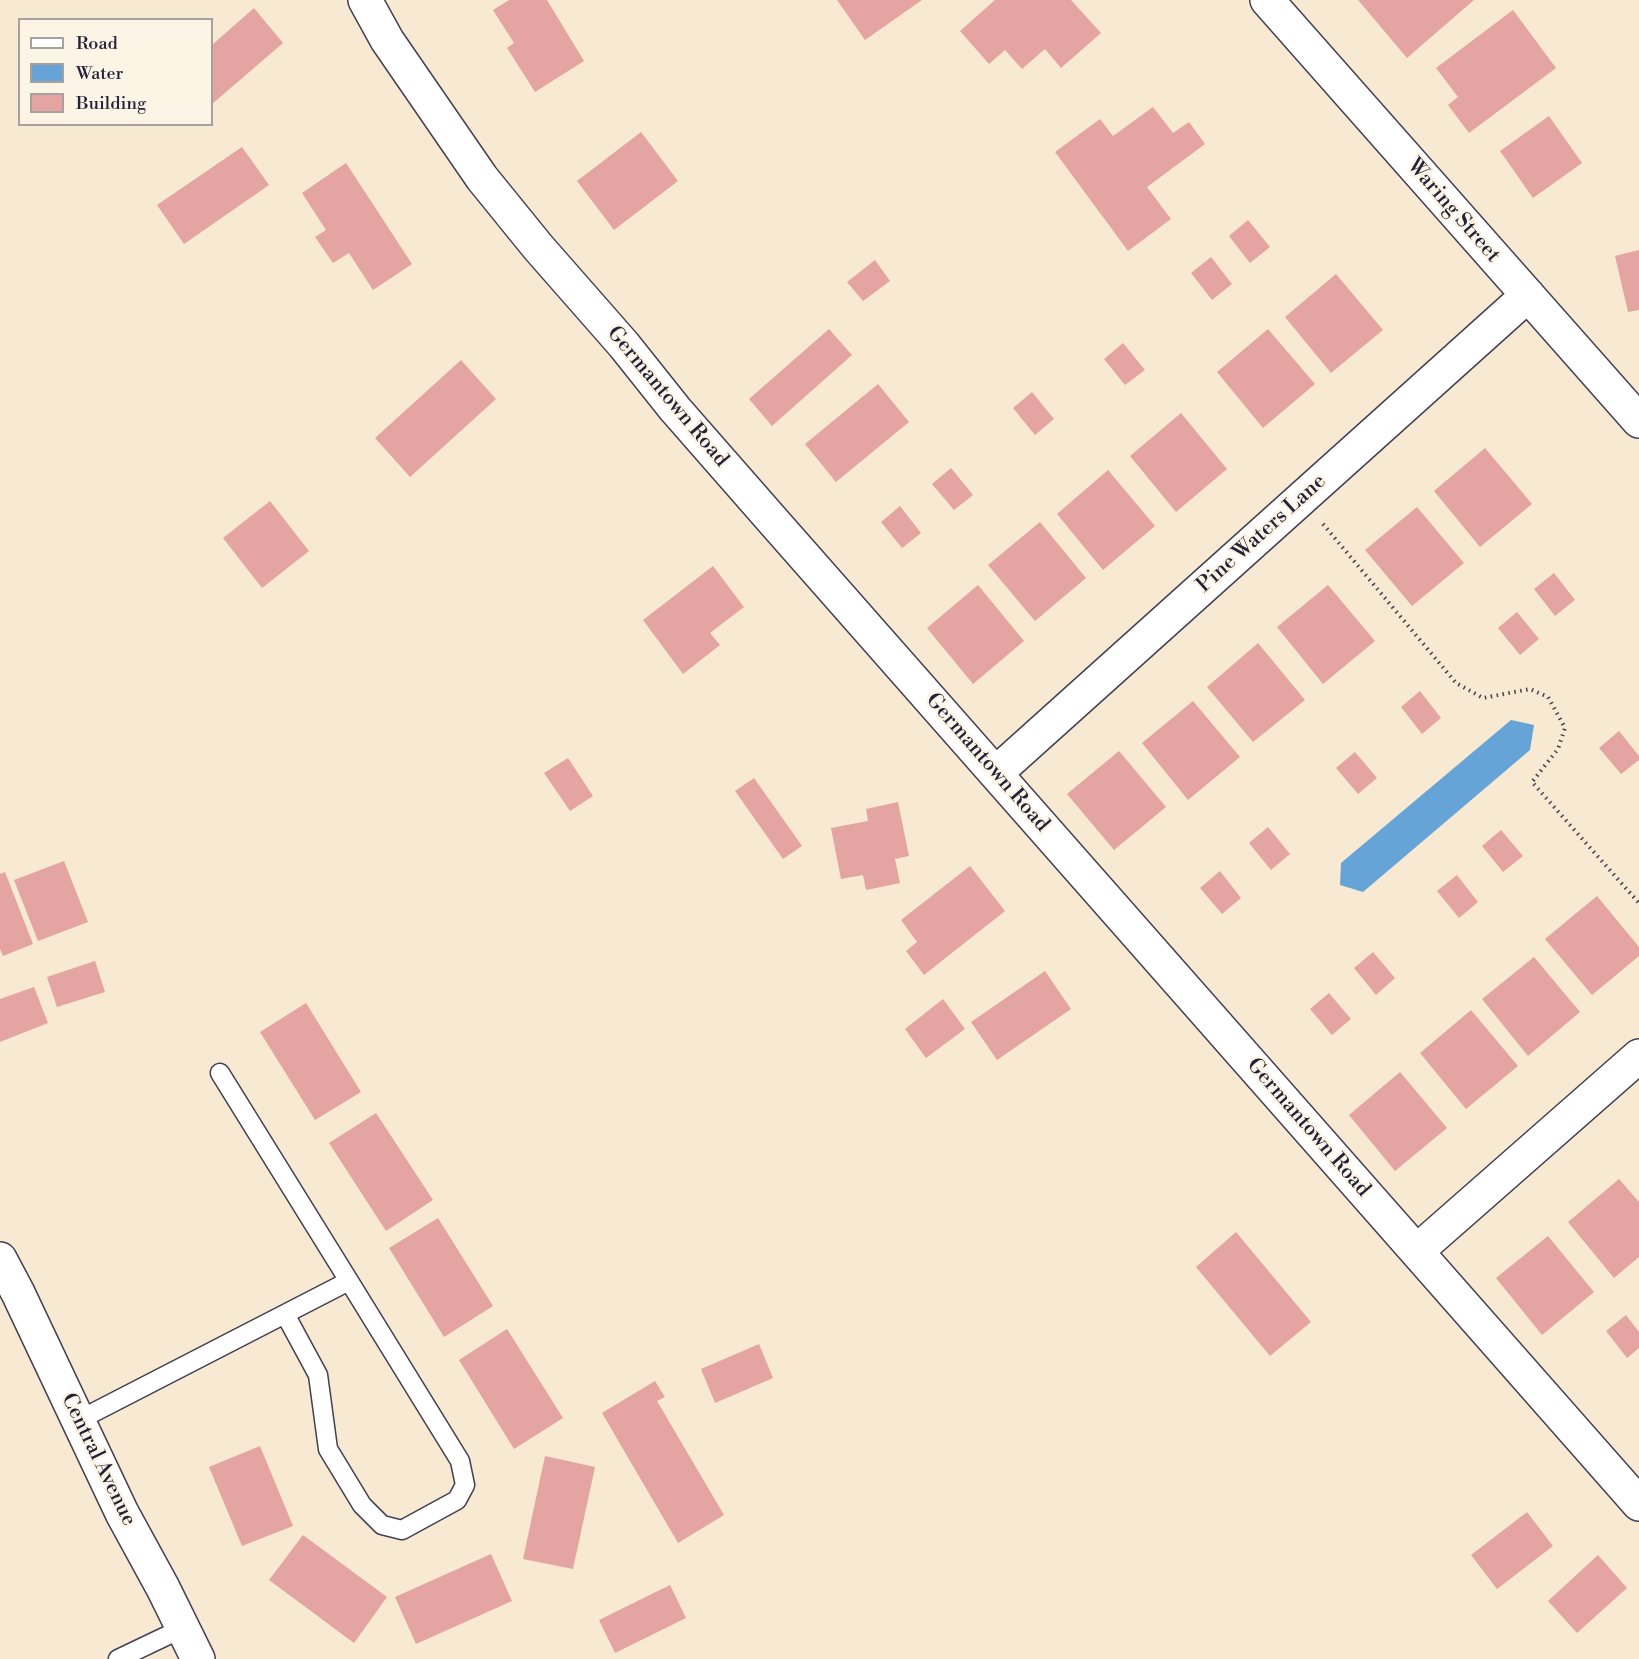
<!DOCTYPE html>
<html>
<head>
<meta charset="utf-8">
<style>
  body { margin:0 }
  #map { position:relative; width:1639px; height:1659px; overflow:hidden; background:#f8e9d2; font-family:"Libre Bodoni",serif }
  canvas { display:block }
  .legend { position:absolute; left:18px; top:18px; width:195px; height:108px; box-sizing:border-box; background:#fcf5e5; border:2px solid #a5a1a1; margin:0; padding:8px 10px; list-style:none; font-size:18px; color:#22223b }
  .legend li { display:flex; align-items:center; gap:12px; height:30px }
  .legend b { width:30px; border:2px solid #a5a1a1 }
</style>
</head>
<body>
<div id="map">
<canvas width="1639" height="1659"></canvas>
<ul class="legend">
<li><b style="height:8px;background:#fff"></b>Road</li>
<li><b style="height:16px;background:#66a3d7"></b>Water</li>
<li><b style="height:16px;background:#e4a4a1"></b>Building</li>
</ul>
</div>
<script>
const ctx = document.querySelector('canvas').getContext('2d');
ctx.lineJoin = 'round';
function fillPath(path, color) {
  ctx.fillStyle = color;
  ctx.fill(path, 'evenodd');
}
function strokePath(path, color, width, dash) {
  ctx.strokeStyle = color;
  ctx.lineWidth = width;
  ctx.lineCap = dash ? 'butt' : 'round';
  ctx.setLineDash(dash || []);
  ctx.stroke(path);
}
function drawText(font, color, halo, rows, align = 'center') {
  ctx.font = font + ' "Libre Bodoni",serif';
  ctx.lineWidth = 5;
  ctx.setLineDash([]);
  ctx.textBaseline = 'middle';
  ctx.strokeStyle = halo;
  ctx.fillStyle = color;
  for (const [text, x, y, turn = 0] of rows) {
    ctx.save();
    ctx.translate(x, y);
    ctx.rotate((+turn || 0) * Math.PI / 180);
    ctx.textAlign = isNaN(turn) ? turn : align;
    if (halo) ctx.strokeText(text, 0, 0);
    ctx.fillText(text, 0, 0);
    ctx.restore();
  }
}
const water = new Path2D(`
  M 1511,720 L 1534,725 L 1530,750 L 1363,892 L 1340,885 L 1341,863 Z`);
const building = new Path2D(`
  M 509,0 L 547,0 L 584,61 L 535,92 L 507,48 L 514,43 L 493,10 Z
  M 837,0 L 922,0 L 865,40 Z
  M 995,0 L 1071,0 L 1101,33 L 1061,68 L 1045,49 L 1022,69 L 1005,50 L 989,64 L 960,31 Z
  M 1358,0 L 1474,0 L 1407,58 Z
  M 254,8 L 283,43 L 212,104 L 212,45 Z
  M 1513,10 L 1556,68 L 1469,133 L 1448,105 L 1458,97 L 1436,68 Z
  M 1153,107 L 1173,133 L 1189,122 L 1205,144 L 1147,187 L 1171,219 L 1128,251 L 1055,152 L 1100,119 L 1113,136 Z
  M 1549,116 L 1582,163 L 1533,198 L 1500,151 Z
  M 641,132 L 678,181 L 614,230 L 577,181 Z
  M 242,147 L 269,185 L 184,244 L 157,205 Z
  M 346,163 L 412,264 L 373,290 L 349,253 L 333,263 L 315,237 L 326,230 L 302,193 Z
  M 1248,220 L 1270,247 L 1250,263 L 1229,236 Z
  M 1639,250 L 1639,310 L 1628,312 L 1615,256 Z
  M 1211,257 L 1232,284 L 1212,300 L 1191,273 Z
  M 875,260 L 890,281 L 863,301 L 847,282 Z
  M 1336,274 L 1383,330 L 1331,373 L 1285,317 Z
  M 829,329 L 852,355 L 772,426 L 749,399 Z
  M 1268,329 L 1315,384 L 1263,428 L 1217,372 Z
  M 1123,343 L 1145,370 L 1125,385 L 1104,359 Z
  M 461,360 L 496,399 L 410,477 L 375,438 Z
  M 878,384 L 909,422 L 836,482 L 805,444 Z
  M 1032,392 L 1054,419 L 1035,435 L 1013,408 Z
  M 1181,413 L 1227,469 L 1176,512 L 1130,456 Z
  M 1485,448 L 1532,504 L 1480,547 L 1434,491 Z
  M 951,468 L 973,495 L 954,510 L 932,484 Z
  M 1108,470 L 1155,526 L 1103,570 L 1057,514 Z
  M 270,501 L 309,551 L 262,588 L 223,538 Z
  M 900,506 L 921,533 L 902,548 L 881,522 Z
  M 1417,507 L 1464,563 L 1412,606 L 1365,550 Z
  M 1040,522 L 1086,578 L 1035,621 L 988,565 Z
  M 713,566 L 744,607 L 710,633 L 720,645 L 683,674 L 643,620 Z
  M 1554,573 L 1575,600 L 1555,616 L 1534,589 Z
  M 978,585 L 1024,641 L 973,684 L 927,628 Z
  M 1328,585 L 1375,641 L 1323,684 L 1277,627 Z
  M 1517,612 L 1539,639 L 1520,655 L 1498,628 Z
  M 1258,643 L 1305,700 L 1253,742 L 1207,687 Z
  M 1420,691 L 1441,718 L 1422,734 L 1401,707 Z
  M 1193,701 L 1240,757 L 1188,800 L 1142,743 Z
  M 1619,731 L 1639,756 L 1639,760 L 1621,774 L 1599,748 Z
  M 1119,751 L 1166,807 L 1114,850 L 1067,794 Z
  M 1355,752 L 1377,778 L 1358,794 L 1336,768 Z
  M 568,758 L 593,796 L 570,811 L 544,773 Z
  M 754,778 L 802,846 L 783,859 L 735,791 Z
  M 898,802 L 909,856 L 895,859 L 900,883 L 866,890 L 863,875 L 841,879 L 831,828 L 868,821 L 866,809 Z
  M 1268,827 L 1290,854 L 1271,870 L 1249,843 Z
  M 1501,830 L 1523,856 L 1503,872 L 1482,846 Z
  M 64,861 L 88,922 L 38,941 L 14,880 Z
  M 970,866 L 1005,911 L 924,975 L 906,951 L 917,942 L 901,920 Z
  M 1220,871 L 1241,898 L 1222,914 L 1200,888 Z
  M 5,872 L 33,944 L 3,956 L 0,949 L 0,874 Z
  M 1457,875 L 1478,902 L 1459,918 L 1437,891 Z
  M 1597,896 L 1639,947 L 1639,956 L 1592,995 L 1545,939 Z
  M 1373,952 L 1395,978 L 1376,995 L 1354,968 Z
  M 1534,957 L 1580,1012 L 1528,1056 L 1482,999 Z
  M 95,961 L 105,992 L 57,1007 L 47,977 Z
  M 1045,971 L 1071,1009 L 997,1060 L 971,1022 Z
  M 34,987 L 48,1023 L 0,1042 L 0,999 Z
  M 1329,993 L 1351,1019 L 1332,1035 L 1310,1009 Z
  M 943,999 L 965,1029 L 926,1058 L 905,1029 Z
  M 306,1003 L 361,1092 L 315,1120 L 260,1032 Z
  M 1471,1010 L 1518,1066 L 1466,1109 L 1420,1053 Z
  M 1400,1072 L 1447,1128 L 1395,1171 L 1349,1115 Z
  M 376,1113 L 433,1200 L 386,1231 L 329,1143 Z
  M 1619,1179 L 1639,1202 L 1639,1257 L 1614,1278 L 1568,1222 Z
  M 438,1218 L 493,1306 L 444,1337 L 389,1248 Z
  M 1236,1232 L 1311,1322 L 1270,1356 L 1196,1267 Z
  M 1548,1236 L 1594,1292 L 1542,1335 L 1496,1278 Z
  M 1626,1315 L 1639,1332 L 1639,1348 L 1627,1358 L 1606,1331 Z
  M 507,1329 L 563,1418 L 514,1449 L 459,1360 Z
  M 759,1344 L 773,1378 L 715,1403 L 701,1369 Z
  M 655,1381 L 665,1397 L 657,1401 L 724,1515 L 678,1543 L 602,1413 Z
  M 260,1446 L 293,1526 L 242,1546 L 209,1467 Z
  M 545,1456 L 595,1467 L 573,1569 L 523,1559 Z
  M 1527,1512 L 1553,1546 L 1497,1589 L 1471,1555 Z
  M 303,1535 L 387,1597 L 354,1643 L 269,1580 Z
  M 491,1554 L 512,1601 L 416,1644 L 395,1597 Z
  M 1598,1555 L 1627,1588 L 1577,1633 L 1548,1601 Z
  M 670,1585 L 686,1618 L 615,1653 L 599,1620 Z`);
const path = new Path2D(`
  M 1323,524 L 1456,683 L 1483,698 L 1530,689 L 1548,697 L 1565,728 L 1558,749 L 1532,782 L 1639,903`);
const service = new Path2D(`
  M 220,1073 L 349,1281
  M 79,1420 L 349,1281 L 460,1461 L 465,1485 L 457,1500 L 402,1530 L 382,1525 L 362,1505 L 328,1449 L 318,1375 L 285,1314
  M 118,1659 L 183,1628`);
const minor = new Path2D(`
  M 365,0 L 387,40 L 482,178 L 538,247 L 624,345 L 675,409 L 774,522 L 1639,1504
  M 1267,0 L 1639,421
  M 996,773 L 1528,295
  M 1417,1251 L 1639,1056`);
const tertiary = new Path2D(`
  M 0,1259 L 18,1293 L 122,1513 L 163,1588 L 198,1659`);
const streetNames = [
  ["Waring Street",1453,211,49],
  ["Germantown Road",667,397,50],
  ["Pine Waters Lane",1262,534,-42],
  ["Germantown Road",987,763,49],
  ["Germantown Road",1308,1128,49],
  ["Central Avenue",98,1460,64]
];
fillPath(water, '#66a3d7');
fillPath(building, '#e4a4a1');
strokePath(service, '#424052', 21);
strokePath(minor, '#424052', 36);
strokePath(tertiary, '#424052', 36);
strokePath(path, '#424052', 4, [1.5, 4.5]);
strokePath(service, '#fff', 18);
strokePath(minor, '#fff', 33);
strokePath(tertiary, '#fff', 33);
drawText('21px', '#22223b', '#fcf5e5', streetNames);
</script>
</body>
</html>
